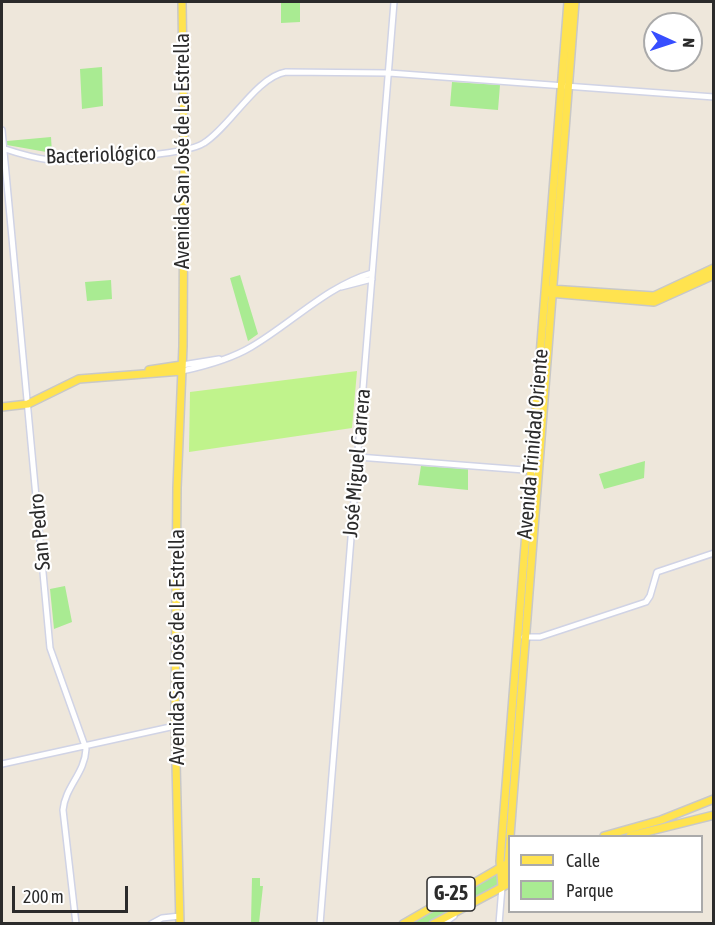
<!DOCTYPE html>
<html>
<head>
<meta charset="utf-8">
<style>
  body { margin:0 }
  #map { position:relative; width:715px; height:925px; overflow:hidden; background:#eee7db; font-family:"Asap Condensed",sans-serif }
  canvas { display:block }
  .frame { position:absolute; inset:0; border:3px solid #2b2b2b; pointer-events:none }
  .legend { position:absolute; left:508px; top:835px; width:195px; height:78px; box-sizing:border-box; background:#fff; border:2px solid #aaa; margin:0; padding:8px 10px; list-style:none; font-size:18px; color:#2b2b2b }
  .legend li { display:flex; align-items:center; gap:12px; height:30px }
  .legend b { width:30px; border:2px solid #aaa }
  .north { position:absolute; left:643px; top:12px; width:60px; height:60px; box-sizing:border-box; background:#fff; border:2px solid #aaa; border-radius:50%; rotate:93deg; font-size:16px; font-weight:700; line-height:24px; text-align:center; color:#2b2b2b }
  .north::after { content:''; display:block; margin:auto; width:21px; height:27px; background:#374eff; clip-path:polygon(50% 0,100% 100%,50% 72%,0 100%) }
  .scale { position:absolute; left:12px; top:886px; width:116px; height:27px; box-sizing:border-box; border:3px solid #2b2b2b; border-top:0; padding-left:8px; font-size:18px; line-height:21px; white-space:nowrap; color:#2b2b2b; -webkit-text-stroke:4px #fff; paint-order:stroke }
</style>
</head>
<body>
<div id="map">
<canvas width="715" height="925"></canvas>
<div class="frame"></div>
<ul class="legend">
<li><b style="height:8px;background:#ffe34f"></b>Calle</li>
<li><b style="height:16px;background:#a9eb92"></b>Parque</li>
</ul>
<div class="north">N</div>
<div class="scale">200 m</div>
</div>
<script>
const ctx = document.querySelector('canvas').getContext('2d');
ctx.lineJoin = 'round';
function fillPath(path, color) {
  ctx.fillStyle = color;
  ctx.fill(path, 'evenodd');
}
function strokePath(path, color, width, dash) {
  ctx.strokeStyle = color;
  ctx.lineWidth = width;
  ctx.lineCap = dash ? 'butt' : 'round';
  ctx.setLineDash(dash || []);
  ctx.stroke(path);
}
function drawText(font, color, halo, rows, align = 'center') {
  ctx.font = font + ' "Asap Condensed",sans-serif';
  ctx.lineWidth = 4.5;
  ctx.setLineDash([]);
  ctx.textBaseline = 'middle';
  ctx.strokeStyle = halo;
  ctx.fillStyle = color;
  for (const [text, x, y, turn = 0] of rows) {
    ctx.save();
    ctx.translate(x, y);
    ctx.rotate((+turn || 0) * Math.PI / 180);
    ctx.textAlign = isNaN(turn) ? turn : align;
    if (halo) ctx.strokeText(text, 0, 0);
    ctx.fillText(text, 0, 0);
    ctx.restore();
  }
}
const green = new Path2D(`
  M 281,2 L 300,2 L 300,22 L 281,23 Z
  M 102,67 L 103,106 L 82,109 L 80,69 Z
  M 452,82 L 500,85 L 498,110 L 450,106 Z
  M 51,137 L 52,153 L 7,145 L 7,141 Z
  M 240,275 L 258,334 L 248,341 L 230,278 Z
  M 111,280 L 112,299 L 87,301 L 85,282 Z
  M 645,461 L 644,478 L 604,489 L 599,474 Z
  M 421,466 L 468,469 L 468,490 L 418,485 Z
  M 65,586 L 72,622 L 54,629 L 50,589 Z
  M 498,871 L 497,885 L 427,923 L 409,924 Z
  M 252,878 L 260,878 L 260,886 L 263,886 L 259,923 L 251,923 Z`);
const pitch = new Path2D(`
  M 357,371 L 352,428 L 189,452 L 190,392 Z`);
const minor = new Path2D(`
  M 2,130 L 50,648 L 86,749 C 85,773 65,787 63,810 L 76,924
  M 2,148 C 17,153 33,158 50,160 C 77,162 185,156 204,143 C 230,127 256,77 286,72 L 389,73 L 714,97
  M 341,287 L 372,279
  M 182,365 L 219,359
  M 182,371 C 205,366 231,359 251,347 C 292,323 327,286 372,273
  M 358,457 L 537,471
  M 524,637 L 540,637 L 646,602 L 650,596 L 657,572 L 714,553
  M 2,764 L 175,726
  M 151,924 L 162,918 L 180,916
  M 320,924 L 394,2
  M 443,924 L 454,916
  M 499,924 L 502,887`);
const major = new Path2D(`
  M 550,289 L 654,296 L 714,268
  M 549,293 L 654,302 L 714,275
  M 149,370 L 182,365
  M 2,407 L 28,404 L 79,379 L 182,371
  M 510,836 L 575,2
  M 604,836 L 661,820 L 714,799
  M 630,836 L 714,815
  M 502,887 L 500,861 L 568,2
  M 502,887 L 507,873 L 510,841
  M 180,924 L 175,722 L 177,488 L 183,346 L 184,151 L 182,2
  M 403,924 L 510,862
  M 433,924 L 510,883`);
const shields = [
  [451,894,48]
];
const shieldNames = [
  ["G-25",451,894]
];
const streetNames = [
  ["Avenida San José de La Estrella",182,151,-90],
  ["Bacteriológico",101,155,-2],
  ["Avenida Trinidad Oriente",533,444,-85],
  ["José Miguel Carrera",357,463,-85],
  ["San Pedro",40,532,-95],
  ["Avenida San José de La Estrella",177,647,-90]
];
fillPath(green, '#a9eb92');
fillPath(pitch, '#c0f38c');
strokePath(minor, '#d0d3e5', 8);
strokePath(major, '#c8c8c8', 10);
strokePath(minor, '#fff', 5);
strokePath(major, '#ffe34f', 7);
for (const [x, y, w] of shields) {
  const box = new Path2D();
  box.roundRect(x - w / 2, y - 17, w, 34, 4.5);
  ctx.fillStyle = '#fff';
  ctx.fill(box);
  strokePath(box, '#2b2b2b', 1.5);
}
drawText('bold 20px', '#2b2b2b', null, shieldNames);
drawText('21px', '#2b2b2b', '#fff', streetNames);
</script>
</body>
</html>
